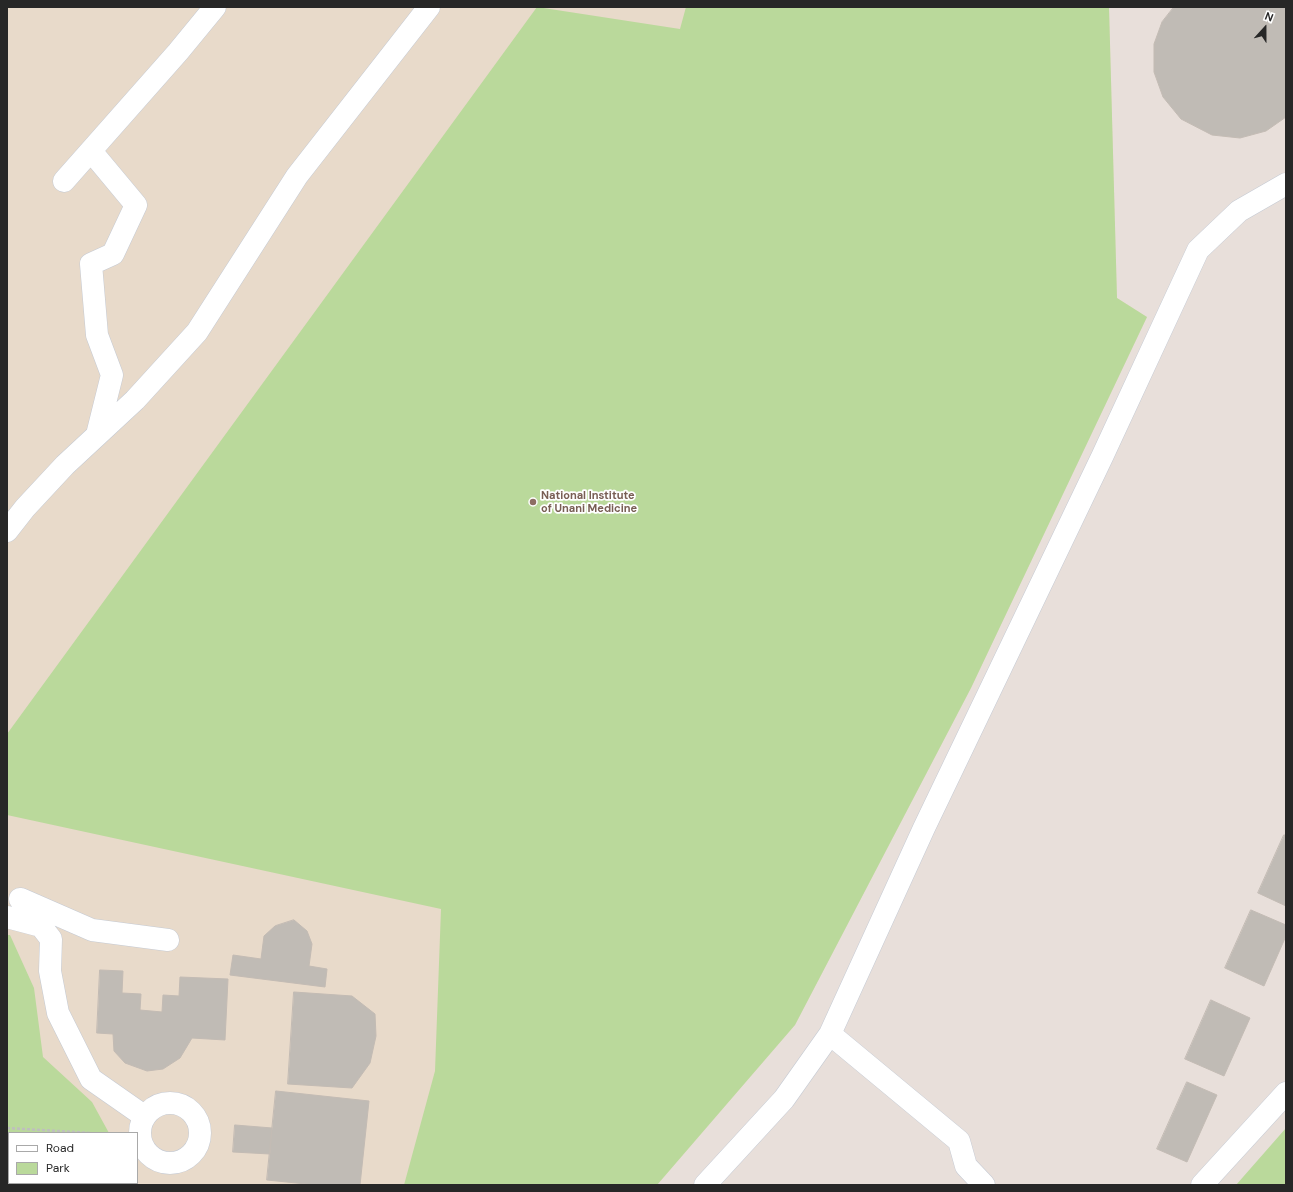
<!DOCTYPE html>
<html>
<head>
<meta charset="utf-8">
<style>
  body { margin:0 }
  #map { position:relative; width:1293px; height:1192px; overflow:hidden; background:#e8dfda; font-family:"DM Sans",sans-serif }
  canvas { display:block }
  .frame { position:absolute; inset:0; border:8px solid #272727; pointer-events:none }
  .legend { position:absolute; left:8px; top:1132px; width:130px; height:52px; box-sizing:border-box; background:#fff; border:1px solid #a9a9a9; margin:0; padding:5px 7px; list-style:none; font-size:12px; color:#272727 }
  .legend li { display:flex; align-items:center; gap:8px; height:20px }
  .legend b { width:20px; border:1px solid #a9a9a9 }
  .north { position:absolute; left:1245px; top:8px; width:40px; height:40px; -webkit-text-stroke:3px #fff; paint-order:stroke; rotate:21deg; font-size:11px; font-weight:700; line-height:16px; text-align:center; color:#272727 }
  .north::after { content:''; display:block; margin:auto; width:14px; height:18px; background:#272727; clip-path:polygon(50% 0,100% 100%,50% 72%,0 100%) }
</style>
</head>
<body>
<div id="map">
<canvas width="1293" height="1192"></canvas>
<div class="frame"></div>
<ul class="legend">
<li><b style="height:5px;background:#fff"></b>Road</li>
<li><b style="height:11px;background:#bad99b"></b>Park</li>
</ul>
<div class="north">N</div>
</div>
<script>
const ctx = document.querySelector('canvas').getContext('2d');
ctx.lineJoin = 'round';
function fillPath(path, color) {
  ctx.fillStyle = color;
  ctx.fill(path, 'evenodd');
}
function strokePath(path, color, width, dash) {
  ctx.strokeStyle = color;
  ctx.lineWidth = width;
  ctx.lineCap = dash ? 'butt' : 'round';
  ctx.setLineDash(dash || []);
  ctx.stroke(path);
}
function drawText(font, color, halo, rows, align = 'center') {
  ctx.font = font + ' "DM Sans",sans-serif';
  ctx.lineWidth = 3.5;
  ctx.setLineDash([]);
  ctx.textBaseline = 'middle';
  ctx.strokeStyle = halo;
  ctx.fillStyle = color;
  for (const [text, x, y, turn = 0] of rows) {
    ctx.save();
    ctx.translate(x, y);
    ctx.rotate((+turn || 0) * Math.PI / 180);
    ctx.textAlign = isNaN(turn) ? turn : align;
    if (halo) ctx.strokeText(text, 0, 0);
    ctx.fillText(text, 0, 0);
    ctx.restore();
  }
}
const education = new Path2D(`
  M 7,7 L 1109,7 L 1117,298 L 1147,317 L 971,688 L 795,1025 L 657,1185 L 7,1185 ZM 9,1133 L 137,1133 L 137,1183 L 9,1183 Z`);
const green = new Path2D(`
  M 537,7 L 680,29 L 686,7 L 1109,7 L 1117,298 L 1147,317 L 971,688 L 795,1025 L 657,1185 L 404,1185 L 435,1071 L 441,909 L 7,815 L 7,734 Z
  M 7,935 L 10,935 L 34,988 L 43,1057 L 92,1102 L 109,1133 L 9,1133 L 9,1183 L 123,1183 L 120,1185 L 7,1185 Z
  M 1286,1128 L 1286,1185 L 1236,1185 Z`);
const building = new Path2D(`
  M 1174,7 L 1286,7 L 1286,117 L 1266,131 L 1240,138 L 1212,135 L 1181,119 L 1163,97 L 1154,72 L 1154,44 L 1162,22 Z
  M 1284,835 L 1286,835 L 1286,906 L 1258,893 Z
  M 1251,910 L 1286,925 L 1286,936 L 1264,986 L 1225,968 Z
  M 294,920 L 307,931 L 312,944 L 309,966 L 327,969 L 325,987 L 230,975 L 233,955 L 261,959 L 264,936 L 275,926 Z
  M 100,970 L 123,971 L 122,993 L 141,994 L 140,1010 L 162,1012 L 163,995 L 179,996 L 180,977 L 228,979 L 225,1040 L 192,1038 L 180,1058 L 163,1069 L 147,1071 L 125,1063 L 114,1051 L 113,1034 L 97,1033 Z
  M 294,992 L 352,996 L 375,1014 L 376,1036 L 370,1063 L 352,1088 L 288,1084 Z
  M 1211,1000 L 1250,1018 L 1224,1076 L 1185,1059 Z
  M 1187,1082 L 1217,1095 L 1187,1162 L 1157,1149 Z
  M 276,1091 L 369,1101 L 360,1185 L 316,1185 L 267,1180 Z
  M 235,1125 L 272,1128 L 270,1154 L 233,1152 Z`);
const path = new Path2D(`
  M 7,1128 L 92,1133`);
const minor = new Path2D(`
  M 91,151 L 136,205 L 113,254 L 91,264 L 97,335 L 112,375 L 97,435
  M 64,181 L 178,52 L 215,7
  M 7,531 L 25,508 L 65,465 L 135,400 L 197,332 L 297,176 L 429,7
  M 20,899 L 51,939 L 50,971 L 58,1013 L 91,1079 L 144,1116
  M 21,899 L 92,930 L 168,940
  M 7,917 L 41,926
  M 830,1034 L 959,1141 L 966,1166 L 984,1185
  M140 1133a30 30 0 1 1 60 0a30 30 0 1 1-60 0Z
  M 705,1185 L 784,1099 L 830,1034 L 924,828 L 1102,457 L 1198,250 L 1239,211 L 1286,184
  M 1202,1185 L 1286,1093`);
const markers = [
  [533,502,4,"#8d6e63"]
];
const educationNames = [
  ["National Institute",541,496],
  ["of Unani Medicine",541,509]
];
fillPath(education, '#e8daca');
fillPath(green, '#bad99b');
fillPath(building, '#c0bbb5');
strokePath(building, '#c3bbb4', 1);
strokePath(minor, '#c5cad3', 23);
strokePath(path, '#bebebe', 2.5, [3, 2]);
strokePath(minor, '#fff', 22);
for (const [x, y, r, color] of markers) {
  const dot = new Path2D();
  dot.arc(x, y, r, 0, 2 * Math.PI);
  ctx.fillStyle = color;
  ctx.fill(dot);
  strokePath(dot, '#fff', 1.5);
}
drawText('bold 11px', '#785e54', '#fff', educationNames, 'left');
</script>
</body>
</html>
